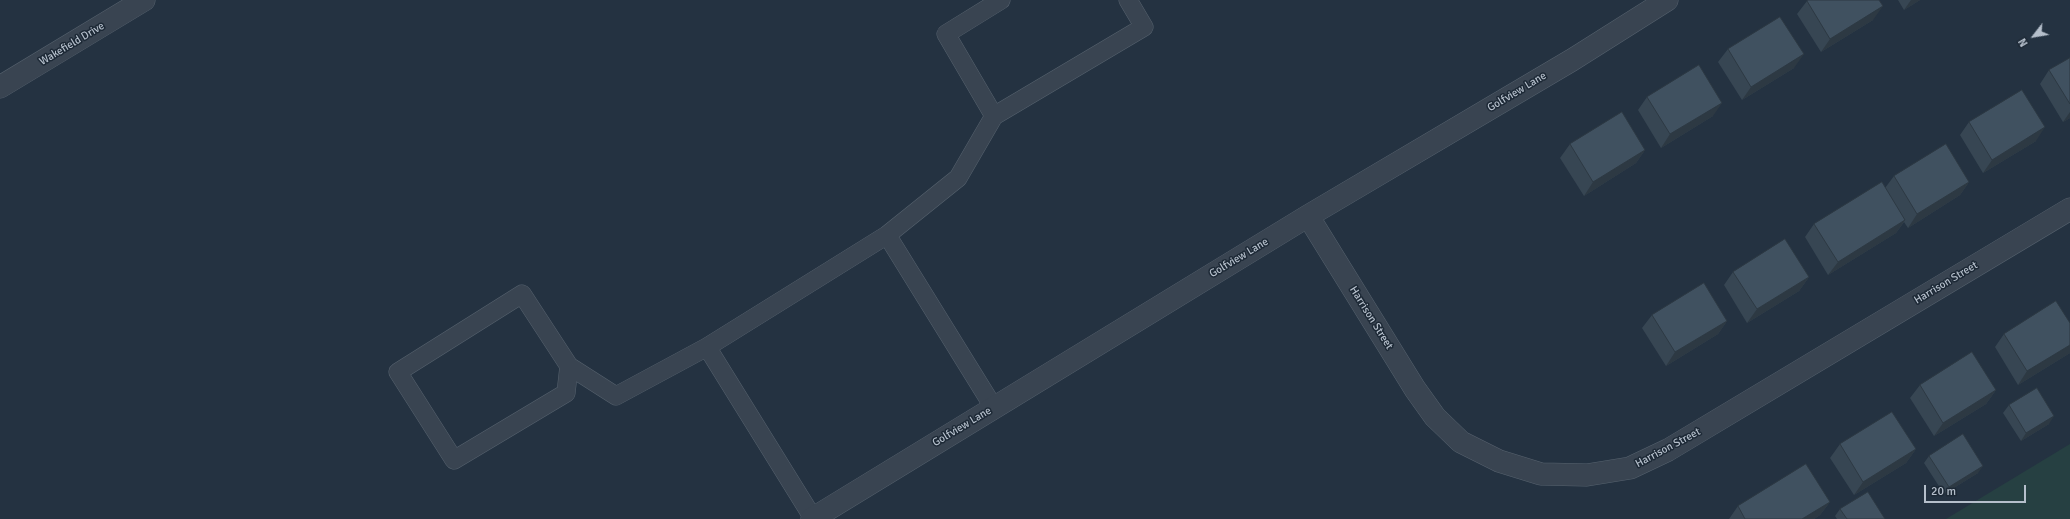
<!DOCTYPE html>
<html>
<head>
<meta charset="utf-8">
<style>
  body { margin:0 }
  #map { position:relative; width:2070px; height:519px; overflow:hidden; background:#243241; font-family:Signika,sans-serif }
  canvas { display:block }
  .north { position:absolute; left:2014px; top:16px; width:40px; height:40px; -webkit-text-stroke:3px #1d2936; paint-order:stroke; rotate:239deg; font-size:11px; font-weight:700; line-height:16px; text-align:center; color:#b5bfcb }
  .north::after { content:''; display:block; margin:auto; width:14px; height:18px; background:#b5bfcb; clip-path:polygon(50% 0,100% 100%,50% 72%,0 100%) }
  .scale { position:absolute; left:1924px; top:485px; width:102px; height:18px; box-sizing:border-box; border:2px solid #b5bfcb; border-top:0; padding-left:5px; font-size:12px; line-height:14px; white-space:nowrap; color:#b5bfcb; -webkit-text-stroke:3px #1d2936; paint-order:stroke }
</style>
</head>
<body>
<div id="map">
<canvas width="2070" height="519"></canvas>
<div class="north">N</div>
<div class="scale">20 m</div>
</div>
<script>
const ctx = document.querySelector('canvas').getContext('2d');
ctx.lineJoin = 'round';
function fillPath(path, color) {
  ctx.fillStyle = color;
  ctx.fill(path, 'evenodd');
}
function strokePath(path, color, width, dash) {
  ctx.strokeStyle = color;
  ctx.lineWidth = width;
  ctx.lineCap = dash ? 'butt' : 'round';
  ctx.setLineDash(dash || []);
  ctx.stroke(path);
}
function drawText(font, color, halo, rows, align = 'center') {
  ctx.font = font + ' Signika,sans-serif';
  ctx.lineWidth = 3;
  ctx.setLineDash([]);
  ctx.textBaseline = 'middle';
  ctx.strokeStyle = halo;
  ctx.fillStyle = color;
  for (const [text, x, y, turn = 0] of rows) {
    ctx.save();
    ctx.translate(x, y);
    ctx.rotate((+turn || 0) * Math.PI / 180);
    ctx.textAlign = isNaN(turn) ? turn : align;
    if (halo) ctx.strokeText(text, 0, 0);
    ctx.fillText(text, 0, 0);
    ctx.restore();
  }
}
const green = new Path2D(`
  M 2070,444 L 2070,519 L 1946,519 Z`);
const service = new Path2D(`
  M 994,116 L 946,34 L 1001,0
  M 887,235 L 958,178 L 994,116 L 1144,27 L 1128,0
  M 569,366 L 566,393 L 454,460 L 398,372 L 522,294 L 569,366 L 616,396 L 707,347
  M 813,518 L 707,347 L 887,235 L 994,408`);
const minor = new Path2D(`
  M 0,87 L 144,0
  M 1308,216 L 1415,389 L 1435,417 L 1461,442 L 1499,461 L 1541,474 L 1587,475 L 1630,468 L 1668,450 L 2070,209
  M 812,519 L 1308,216 L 1572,60 L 1667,0`);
const wall = new Path2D(`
  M 1898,0 L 1920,0 L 1904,10 Z
  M 1807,1 L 1873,20 L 1821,52 L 1797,14 Z
  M 1728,49 L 1794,68 L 1742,100 L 1718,62 Z
  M 2070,58 L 2070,118 L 2063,122 L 2040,84 L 2049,70 Z
  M 1647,97 L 1713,116 L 1661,148 L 1638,110 Z
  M 1969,122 L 2036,141 L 1983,173 L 1960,135 Z
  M 1570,144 L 1645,150 L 1636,163 L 1584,196 L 1560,158 Z
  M 1894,176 L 1969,182 L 1960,195 L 1908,228 L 1904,222 L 1896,233 L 1828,275 L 1805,237 L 1814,224 L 1885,188 Z
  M 1733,272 L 1809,277 L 1799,291 L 1747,323 L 1724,285 Z
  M 1652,315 L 1727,321 L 1718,334 L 1666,366 L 1642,328 Z
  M 2070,323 L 2070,353 L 2018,385 L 1995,347 L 2004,334 Z
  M 1920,385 L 1996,390 L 1986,404 L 1934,436 L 1910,398 Z
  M 2009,405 L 2049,424 L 2021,441 L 2003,413 Z
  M 1840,444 L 1916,449 L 1906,463 L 1854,495 L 1830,458 Z
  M 1929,456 L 1978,473 L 1944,494 L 1924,463 Z
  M 1830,502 L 1820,515 L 1814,519 L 1729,519 L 1738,506 Z
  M 1840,509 L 1885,519 L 1837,519 L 1835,516 Z`);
const shadedWall = new Path2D(`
  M 1911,0 L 1920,0 L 1904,10 Z
  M 1883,6 L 1873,20 L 1821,52 L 1830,39 Z
  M 1804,54 L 1794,68 L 1742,100 L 1751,87 Z
  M 1722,103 L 1713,116 L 1661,148 L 1670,134 Z
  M 2070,112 L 2070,118 L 2063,122 Z
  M 2045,127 L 2036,141 L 1983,173 L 1992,160 Z
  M 1645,150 L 1636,163 L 1584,196 L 1593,182 Z
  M 1969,182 L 1960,195 L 1908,228 L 1917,214 Z
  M 1905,220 L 1896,233 L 1828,275 L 1838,262 Z
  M 1809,277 L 1799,291 L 1747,323 L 1757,309 Z
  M 1727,321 L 1718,334 L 1666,366 L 1675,352 Z
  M 2070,345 L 2070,353 L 2018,385 L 2027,371 Z
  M 1996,390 L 1986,404 L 1934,436 L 1943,423 Z
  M 2054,416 L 2049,424 L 2021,441 L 2026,433 Z
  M 1916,449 L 1906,463 L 1854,495 L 1863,482 Z
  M 1983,466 L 1978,473 L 1944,494 L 1949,487 Z
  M 1830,502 L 1820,515 L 1814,519 L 1802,519 Z`);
const building = new Path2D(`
  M 1808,0 L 1879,0 L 1883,6 L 1830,39 L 1807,1 Z
  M 1780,17 L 1804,54 L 1751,87 L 1728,49 Z
  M 2070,58 L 2070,104 L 2049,70 Z
  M 1699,65 L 1722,103 L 1670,134 L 1647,97 Z
  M 2022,90 L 2045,127 L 1992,160 L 1969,122 Z
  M 1622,112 L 1645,150 L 1593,182 L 1570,144 Z
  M 1946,144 L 1969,182 L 1917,214 L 1894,176 Z
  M 1882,182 L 1905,220 L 1838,262 L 1814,224 Z
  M 1785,239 L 1809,277 L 1757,309 L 1733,272 Z
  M 1704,283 L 1727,321 L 1675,352 L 1652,315 Z
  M 2056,301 L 2070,323 L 2070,345 L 2027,371 L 2004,334 Z
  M 1972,352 L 1996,390 L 1943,423 L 1920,385 Z
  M 2037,388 L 2054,416 L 2026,433 L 2009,405 Z
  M 1892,412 L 1916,449 L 1863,482 L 1840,444 Z
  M 1963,434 L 1983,466 L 1949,487 L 1929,456 Z
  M 1806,464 L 1830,502 L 1802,519 L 1745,519 L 1738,506 Z
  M 1868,492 L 1885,519 L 1847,519 L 1840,509 Z`);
const streetNames = [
  ["Wakefield Drive",72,44,-31],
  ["Golfview Lane",1517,92,-31],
  ["Golfview Lane",1239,258,-31],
  ["Harrison Street",1946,283,-31],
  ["Harrison Street",1371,318,58],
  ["Golfview Lane",962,427,-31],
  ["Harrison Street",1668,448,-28]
];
fillPath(green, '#264042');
strokePath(service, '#56626e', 19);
strokePath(minor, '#56626e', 23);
strokePath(service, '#394451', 18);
strokePath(minor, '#394451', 22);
fillPath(wall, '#374653');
fillPath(shadedWall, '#2d3943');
fillPath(building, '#405160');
strokePath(building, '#2d3943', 1);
drawText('11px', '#b5bfcb', '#1d2936', streetNames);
</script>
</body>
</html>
